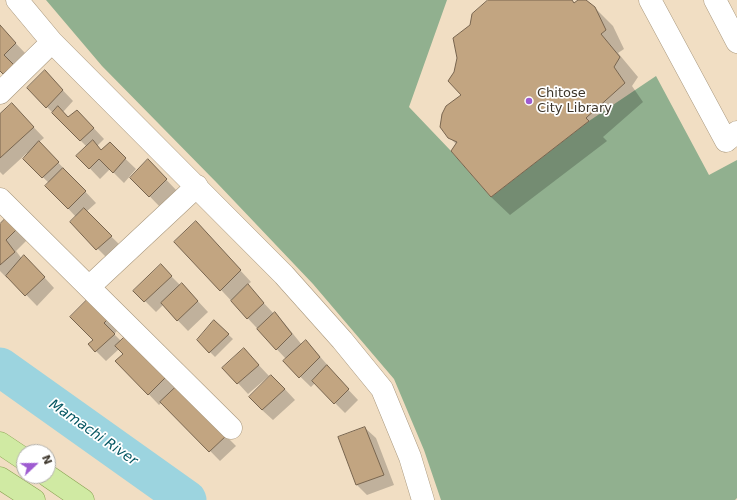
<!DOCTYPE html>
<html>
<head>
<meta charset="utf-8">
<style>
  body { margin:0 }
  #map { position:relative; width:737px; height:500px; overflow:hidden; background:#f1dec3; font-family:"DejaVu Sans",sans-serif }
  canvas { display:block }
  .north { position:absolute; left:16px; top:444px; width:40px; height:40px; box-sizing:border-box; background:#fff; border:1px solid #b1afaa; border-radius:50%; rotate:68deg; font-size:11px; font-weight:700; line-height:16px; text-align:center; color:#3d362b }
  .north::after { content:''; display:block; margin:auto; width:14px; height:18px; background:#9e5bd1; clip-path:polygon(50% 0,100% 100%,50% 72%,0 100%) }
</style>
</head>
<body>
<div id="map">
<canvas width="737" height="500"></canvas>
<div class="north">N</div>
</div>
<script>
const ctx = document.querySelector('canvas').getContext('2d');
ctx.lineJoin = 'round';
function fillPath(path, color) {
  ctx.fillStyle = color;
  ctx.fill(path, 'evenodd');
}
function strokePath(path, color, width, dash) {
  ctx.strokeStyle = color;
  ctx.lineWidth = width;
  ctx.lineCap = dash ? 'butt' : 'round';
  ctx.setLineDash(dash || []);
  ctx.stroke(path);
}
function drawText(font, color, halo, rows, align = 'center') {
  ctx.font = font + ' "DejaVu Sans",sans-serif';
  ctx.lineWidth = 3.5;
  ctx.setLineDash([]);
  ctx.textBaseline = 'middle';
  ctx.strokeStyle = halo;
  ctx.fillStyle = color;
  for (const [text, x, y, turn = 0] of rows) {
    ctx.save();
    ctx.translate(x, y);
    ctx.rotate((+turn || 0) * Math.PI / 180);
    ctx.textAlign = isNaN(turn) ? turn : align;
    if (halo) ctx.strokeText(text, 0, 0);
    ctx.fillText(text, 0, 0);
    ctx.restore();
  }
}
const forest = new Path2D(`
  M 46,0 L 447,0 L 409,107 L 451,151 L 491,197 L 589,121 L 656,76 L 709,175 L 737,160 L 737,498 L 735,500 L 441,500 L 424,450 L 394,379 L 313,284 L 217,183 L 102,66 Z`);
const shadow = new Path2D(`
  M 490,0 L 571,0 L 575,3 L 580,0 L 584,0 L 594,7 L 613,26 L 624,49 L 618,53 L 638,77 L 632,86 L 643,102 L 603,137 L 607,141 L 510,215 L 491,197 L 452,151 L 456,144 L 449,137 L 462,95 L 455,72 L 471,26 Z
  M 0,27 L 26,54 L 14,84 L 0,70 Z
  M 55,82 L 73,101 L 63,112 L 69,118 L 88,122 L 104,139 L 97,146 L 102,151 L 110,144 L 136,169 L 124,183 L 110,169 L 100,179 L 78,156 L 87,147 L 28,88 Z
  M 0,115 L 22,115 L 44,138 L 39,142 L 96,203 L 86,212 L 122,247 L 108,259 L 71,222 L 76,217 L 47,186 L 49,183 L 24,159 L 28,154 L 27,153 L 3,175 L 0,172 Z
  M 158,171 L 177,191 L 160,207 L 132,178 Z
  M 7,219 L 28,239 L 16,251 L 22,259 L 35,267 L 54,288 L 37,306 L 9,277 L 7,278 L 0,271 L 0,225 Z
  M 206,233 L 251,282 L 247,285 L 274,314 L 275,313 L 285,324 L 302,345 L 306,341 L 316,352 L 330,368 L 329,369 L 358,400 L 345,413 L 315,383 L 311,387 L 284,361 L 286,359 L 176,242 Z
  M 161,266 L 181,286 L 182,284 L 208,312 L 188,331 L 163,305 L 156,312 L 135,291 Z
  M 89,299 L 119,329 L 114,334 L 122,342 L 177,387 L 236,446 L 220,461 L 162,402 L 159,405 L 117,361 L 124,354 L 119,349 L 106,361 L 96,351 Z
  M 214,321 L 233,339 L 215,357 L 198,340 Z
  M 254,360 L 269,376 L 248,394 L 224,368 Z
  M 282,386 L 295,400 L 273,420 L 262,410 Z
  M 365,428 L 376,438 L 394,485 L 367,495 L 356,484 Z`);
const river = new Path2D(`
  M 0,367 L 187,500`);
const building = new Path2D(`
  M 488,0 L 572,0 L 574,3 L 578,0 L 586,0 L 595,7 L 606,30 L 601,34 L 620,57 L 614,67 L 625,83 L 586,118 L 589,121 L 491,197 L 451,151 L 457,142 L 448,138 L 440,127 L 442,114 L 446,106 L 461,95 L 448,81 L 454,72 L 457,58 L 453,38 L 470,25 L 472,14 Z
  M 0,25 L 16,43 L 4,55 L 14,65 L 3,74 L 0,71 Z
  M 45,70 L 63,90 L 46,108 L 27,88 Z
  M 12,103 L 34,127 L 0,158 L 0,114 Z
  M 58,106 L 68,117 L 77,110 L 94,128 L 80,141 L 52,113 Z
  M 93,140 L 101,150 L 110,142 L 126,158 L 113,173 L 99,159 L 89,169 L 76,156 Z
  M 39,141 L 59,162 L 42,178 L 23,159 Z
  M 148,159 L 167,179 L 149,197 L 130,178 Z
  M 63,168 L 86,191 L 68,209 L 45,186 Z
  M 84,208 L 112,236 L 96,250 L 70,222 Z
  M 7,217 L 18,228 L 6,240 L 15,252 L 0,265 L 0,224 Z
  M 196,221 L 241,270 L 220,291 L 174,242 Z
  M 24,255 L 45,277 L 25,296 L 6,276 Z
  M 161,264 L 172,276 L 144,302 L 133,291 Z
  M 182,283 L 198,301 L 177,321 L 161,303 Z
  M 248,284 L 264,303 L 247,319 L 231,301 Z
  M 89,298 L 109,318 L 104,323 L 115,334 L 95,352 L 88,344 L 93,340 L 70,317 Z
  M 275,312 L 292,334 L 276,350 L 257,329 Z
  M 214,320 L 229,334 L 209,353 L 197,340 Z
  M 128,334 L 167,376 L 148,395 L 115,361 L 123,354 L 115,346 Z
  M 306,340 L 320,357 L 299,378 L 283,361 Z
  M 244,348 L 259,365 L 237,384 L 222,368 Z
  M 327,365 L 349,389 L 334,404 L 312,381 Z
  M 271,375 L 285,389 L 262,410 L 249,397 Z
  M 177,386 L 227,435 L 209,452 L 160,402 Z
  M 365,427 L 384,475 L 356,485 L 338,437 Z`);
const minor = new Path2D(`
  M 17,0 L 52,42 L 284,275 L 342,340 L 382,389 L 410,457 L 423,500
  M 650,0 L 726,141 L 737,132
  M 715,0 L 737,42
  M 0,93 L 52,42
  M 0,199 L 231,428
  M 89,287 L 197,186`);
const major = new Path2D(`
  M 0,443 L 24,459
  M 48,476 L 83,500
  M 0,478 L 34,500`);
const markers = [
  [529,101,4,"#9e5bd1"]
];
const poiNames = [
  ["Chitose",537,94],
  ["City Library",537,109]
];
const waterNames = [
  ["Mamachi River",93,433,35]
];
fillPath(forest, '#91b08f');
fillPath(shadow, '#0003');
strokePath(river, '#9cd4df', 39);
fillPath(building, '#c2a581');
strokePath(building, '#78654f', 1);
strokePath(minor, '#a9987e', 23);
strokePath(major, '#88a251', 23);
strokePath(minor, '#fff', 22);
strokePath(major, '#d0eaa3', 22);
for (const [x, y, r, color] of markers) {
  const dot = new Path2D();
  dot.arc(x, y, r, 0, 2 * Math.PI);
  ctx.fillStyle = color;
  ctx.fill(dot);
  strokePath(dot, '#fff', 1.5);
}
drawText('13px', '#3d362b', '#fff', poiNames, 'left');
drawText('italic 14px', '#065763', '#fff', waterNames);
</script>
</body>
</html>
